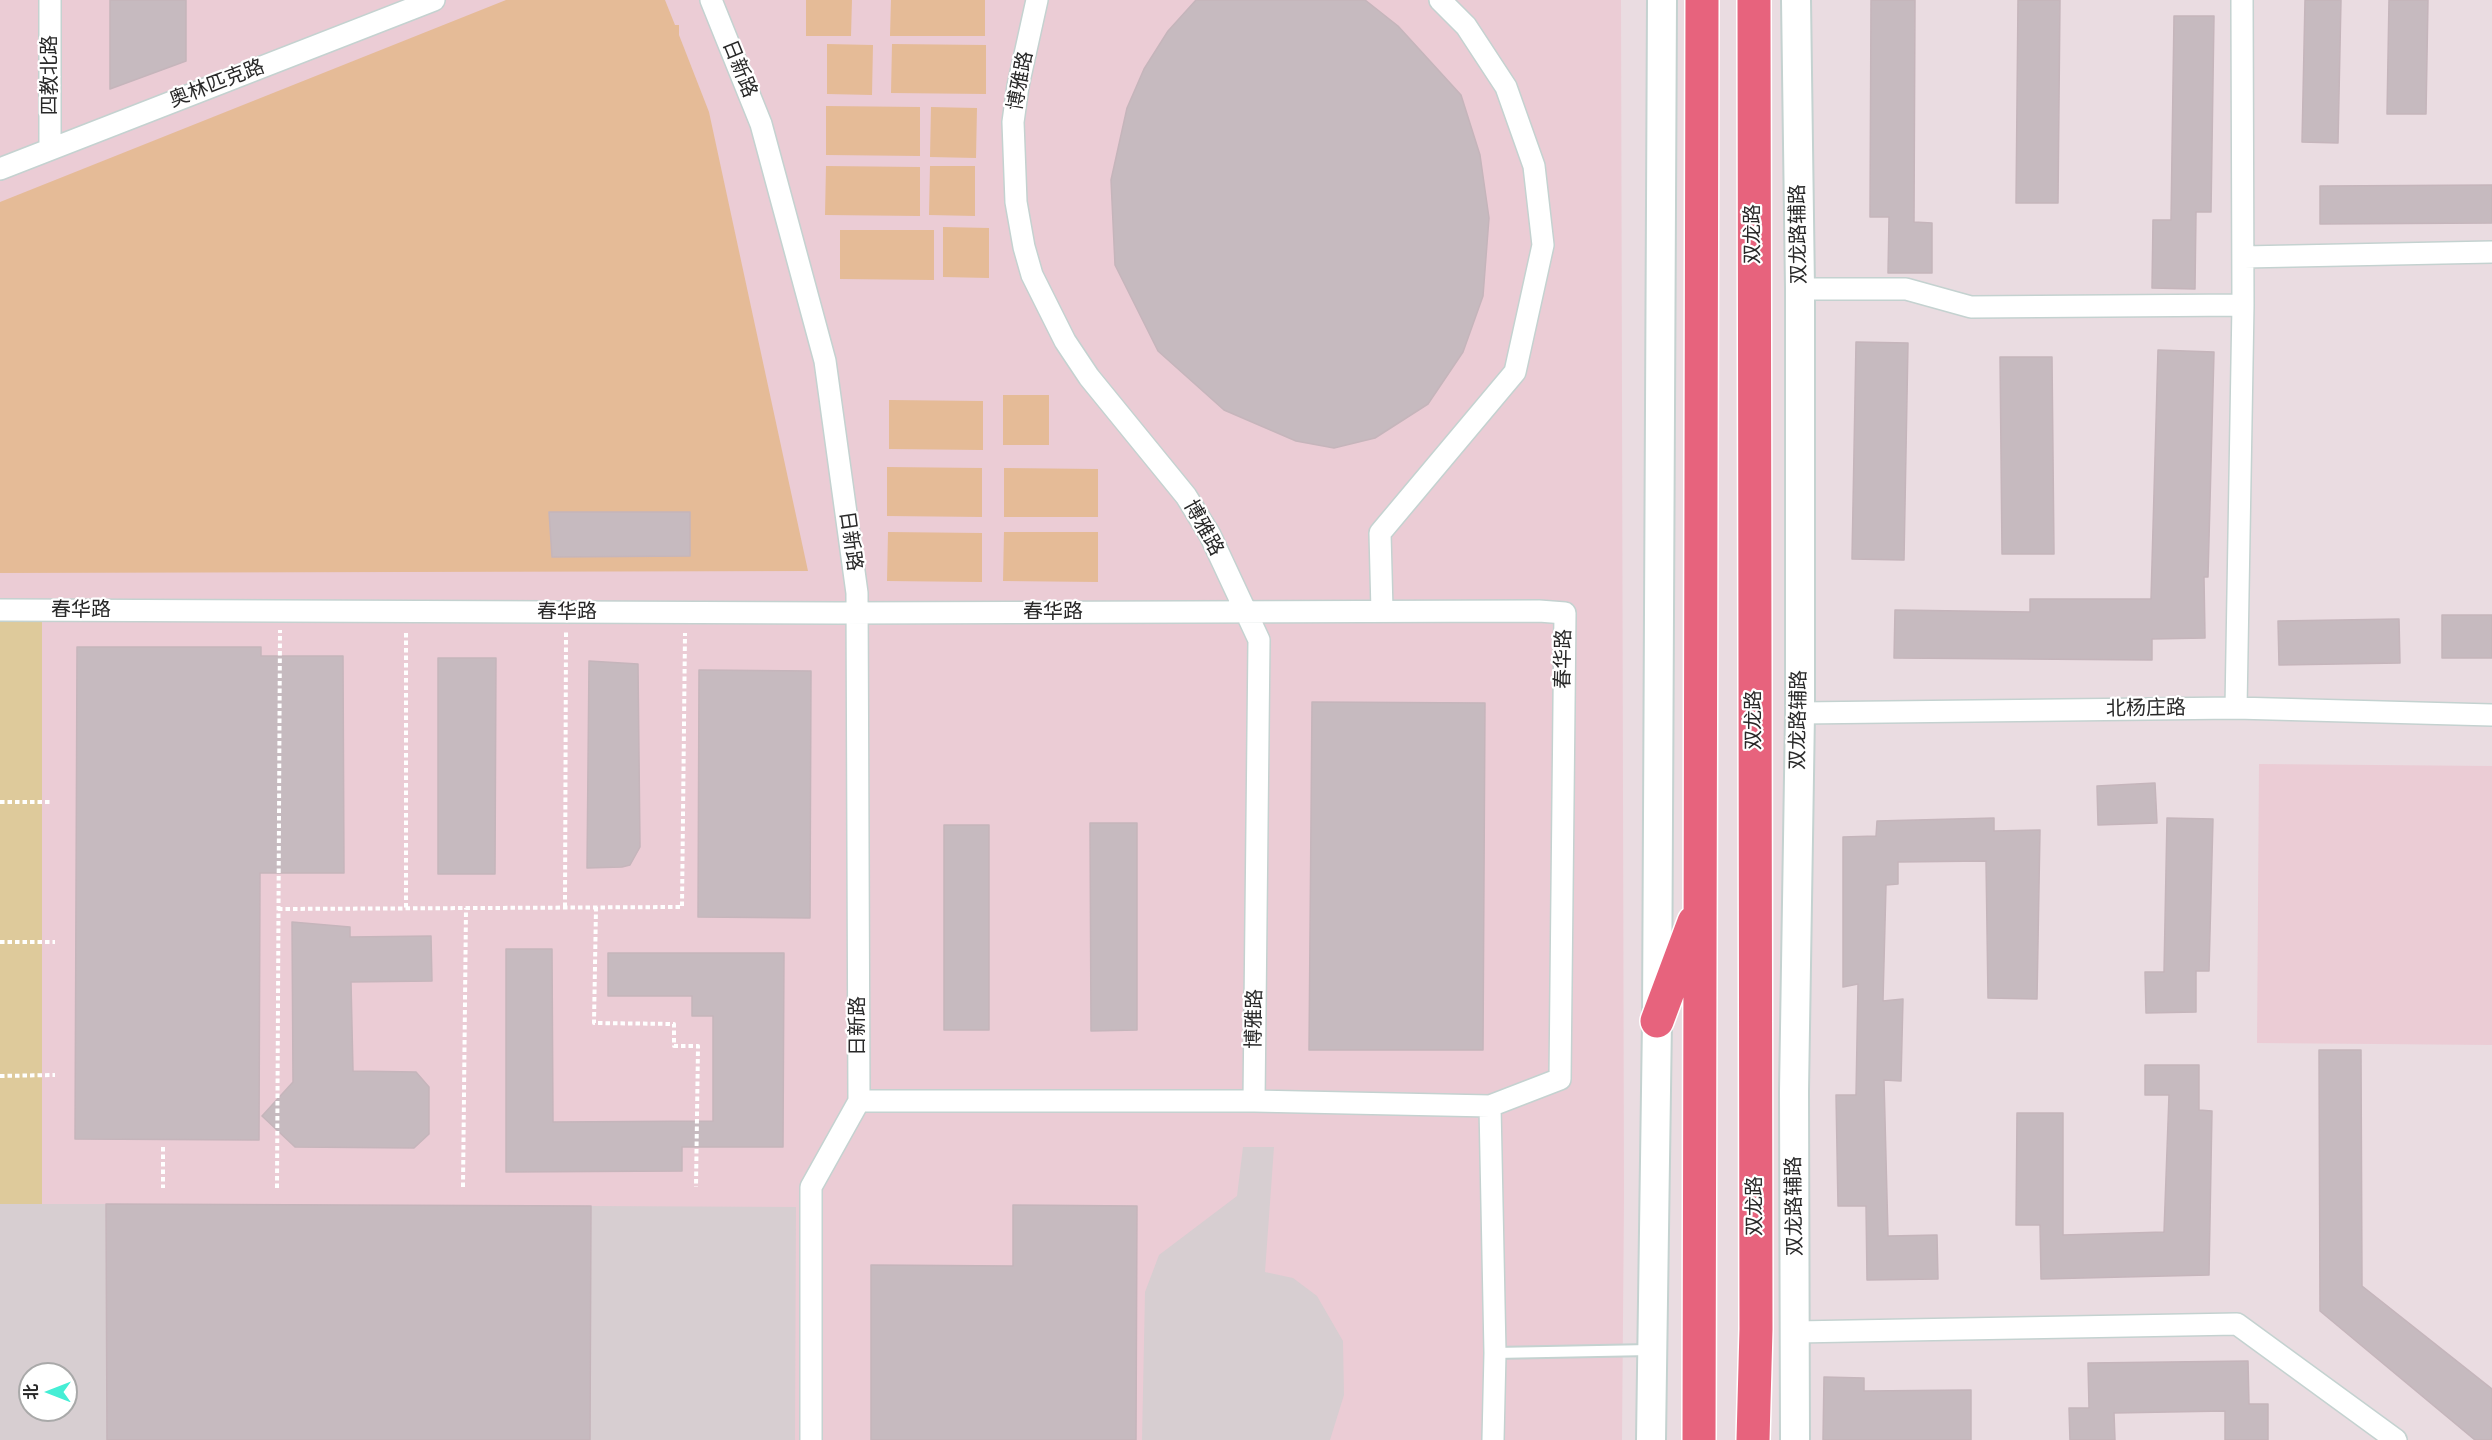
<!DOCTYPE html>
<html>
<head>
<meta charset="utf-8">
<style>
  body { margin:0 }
  #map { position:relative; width:2492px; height:1440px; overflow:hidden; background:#eadce1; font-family:Helvetica,"Noto Sans SC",sans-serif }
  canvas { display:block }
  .north { position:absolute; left:18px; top:1362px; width:60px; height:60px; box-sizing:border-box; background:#fff; border:2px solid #a9a9a9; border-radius:50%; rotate:270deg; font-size:16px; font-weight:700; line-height:24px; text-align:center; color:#292929 }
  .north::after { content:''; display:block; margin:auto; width:21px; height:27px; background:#45eed5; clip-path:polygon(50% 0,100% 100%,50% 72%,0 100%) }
</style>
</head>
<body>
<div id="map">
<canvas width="2492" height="1440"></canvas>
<div class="north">北</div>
</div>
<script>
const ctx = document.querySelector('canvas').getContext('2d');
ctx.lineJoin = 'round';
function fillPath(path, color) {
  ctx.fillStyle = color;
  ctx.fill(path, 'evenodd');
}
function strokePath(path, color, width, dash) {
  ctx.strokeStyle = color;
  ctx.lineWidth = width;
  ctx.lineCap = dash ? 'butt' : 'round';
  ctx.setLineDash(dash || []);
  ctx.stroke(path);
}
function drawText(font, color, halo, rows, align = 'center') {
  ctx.font = font + ' Helvetica,"Noto Sans SC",sans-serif';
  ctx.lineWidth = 4.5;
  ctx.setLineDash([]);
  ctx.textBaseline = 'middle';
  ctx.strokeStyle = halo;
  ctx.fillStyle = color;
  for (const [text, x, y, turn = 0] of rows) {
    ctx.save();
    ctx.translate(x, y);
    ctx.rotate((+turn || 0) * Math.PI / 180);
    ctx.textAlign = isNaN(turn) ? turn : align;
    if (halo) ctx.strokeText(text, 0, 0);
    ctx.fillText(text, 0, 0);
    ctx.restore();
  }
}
const education = new Path2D(`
  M 0,0 L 1621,0 L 1624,1198 L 1622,1440 L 0,1440 ZM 30,1374 L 66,1374 L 66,1410 L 30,1410 Z
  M 2259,764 L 2492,766 L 2492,1045 L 2257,1043 Z`);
const green = new Path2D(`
  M 42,620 L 42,1296 L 0,1299 L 0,621 Z`);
const pitch = new Path2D(`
  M 506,0 L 665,0 L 675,25 L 679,25 L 679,35 L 709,112 L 808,571 L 0,573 L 0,202 Z
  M 806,0 L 852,0 L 851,36 L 806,36 Z
  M 891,0 L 985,0 L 985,36 L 890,36 Z
  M 827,44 L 873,45 L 872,95 L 827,94 Z
  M 892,44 L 986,45 L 986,94 L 891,93 Z
  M 826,106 L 920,107 L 920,156 L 826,155 Z
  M 931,107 L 977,108 L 976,158 L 930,157 Z
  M 826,166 L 920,167 L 920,216 L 825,215 Z
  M 930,166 L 975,166 L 975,216 L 929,215 Z
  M 943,227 L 989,228 L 989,278 L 943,277 Z
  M 840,230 L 934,230 L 934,280 L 840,279 Z
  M 1003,395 L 1049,395 L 1049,445 L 1003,445 Z
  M 889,400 L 983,401 L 983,450 L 889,449 Z
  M 887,467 L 982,468 L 982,517 L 887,516 Z
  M 1004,468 L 1098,469 L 1098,517 L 1004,517 Z
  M 888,532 L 982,533 L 982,582 L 887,581 Z
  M 1004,532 L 1098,532 L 1098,582 L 1003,581 Z`);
const plaza = new Path2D(`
  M 1243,1147 L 1274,1147 L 1265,1272 L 1293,1278 L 1317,1296 L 1343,1341 L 1344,1395 L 1330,1440 L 1142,1440 L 1145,1292 L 1159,1255 L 1237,1196 Z
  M 0,1204 L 106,1204 L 107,1440 L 0,1440 ZM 30,1374 L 66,1374 L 66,1410 L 30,1410 Z
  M 591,1206 L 796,1207 L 795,1440 L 590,1440 Z`);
const building = new Path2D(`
  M 110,0 L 186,0 L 186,61 L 110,89 Z
  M 1196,0 L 1365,0 L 1398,26 L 1461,95 L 1480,155 L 1489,218 L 1483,296 L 1463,352 L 1428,404 L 1375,438 L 1334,448 L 1296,441 L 1224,410 L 1158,351 L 1115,265 L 1111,180 L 1127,108 L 1144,69 L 1168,31 Z
  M 1871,0 L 1915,0 L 1914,222 L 1932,223 L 1932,273 L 1888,273 L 1889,217 L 1870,217 Z
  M 2018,0 L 2060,0 L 2058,203 L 2016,203 Z
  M 2305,0 L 2341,0 L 2338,143 L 2302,142 Z
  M 2389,0 L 2428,0 L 2426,114 L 2387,114 Z
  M 2174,16 L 2214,16 L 2211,212 L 2196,212 L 2195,289 L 2152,288 L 2153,220 L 2171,220 Z
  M 2492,185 L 2492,223 L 2320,224 L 2320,186 Z
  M 1856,342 L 1908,343 L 1904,560 L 1852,559 Z
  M 2158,350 L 2214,352 L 2208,577 L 2204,577 L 2205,638 L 2152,639 L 2152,660 L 1894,658 L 1895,610 L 2030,612 L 2030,599 L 2151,599 Z
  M 2000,357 L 2052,357 L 2054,554 L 2002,554 Z
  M 549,512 L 690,512 L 690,556 L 552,557 Z
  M 2442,615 L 2492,615 L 2492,658 L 2442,658 Z
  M 2399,619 L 2400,663 L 2279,665 L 2278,621 Z
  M 77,647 L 261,647 L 261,656 L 343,656 L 344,873 L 260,873 L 259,1140 L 75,1139 Z
  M 438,658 L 496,658 L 495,874 L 438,874 Z
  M 589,661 L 638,664 L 640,847 L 630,865 L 622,867 L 587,868 Z
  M 699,670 L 811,671 L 810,918 L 698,917 Z
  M 1312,702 L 1485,703 L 1483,1050 L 1309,1050 Z
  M 2155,783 L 2157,823 L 2098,825 L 2097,786 Z
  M 1994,818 L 1994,831 L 2040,830 L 2037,999 L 1988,998 L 1986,861 L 1898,862 L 1898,884 L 1886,885 L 1883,1001 L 1903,999 L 1901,1081 L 1884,1080 L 1888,1236 L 1937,1235 L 1938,1279 L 1867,1280 L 1866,1206 L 1838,1206 L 1836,1095 L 1856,1095 L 1858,984 L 1843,987 L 1843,837 L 1876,836 L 1877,821 Z
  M 2167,818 L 2213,819 L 2209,971 L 2196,971 L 2196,1012 L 2146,1013 L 2145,972 L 2164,972 Z
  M 1090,823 L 1137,823 L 1137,1030 L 1091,1031 Z
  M 944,825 L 989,825 L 989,1030 L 944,1030 Z
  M 292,922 L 350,927 L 350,937 L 431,936 L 432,981 L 351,982 L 353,1071 L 416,1072 L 429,1087 L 429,1134 L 414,1148 L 295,1147 L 262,1116 L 293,1082 Z
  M 506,949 L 552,949 L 553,1122 L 713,1121 L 713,1016 L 692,1016 L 692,996 L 608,996 L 608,953 L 784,953 L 783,1147 L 682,1147 L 682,1171 L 506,1172 Z
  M 2319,1050 L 2361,1050 L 2362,1286 L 2492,1389 L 2492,1440 L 2475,1440 L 2320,1311 Z
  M 2145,1065 L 2199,1065 L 2199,1110 L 2212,1111 L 2209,1275 L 2041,1279 L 2040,1225 L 2016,1225 L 2017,1113 L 2063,1113 L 2063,1235 L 2164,1232 L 2169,1095 L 2145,1095 Z
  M 106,1204 L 591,1206 L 590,1440 L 107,1440 Z
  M 1013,1205 L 1137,1206 L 1136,1440 L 871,1440 L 871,1265 L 1013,1266 Z
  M 2248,1361 L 2249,1404 L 2268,1404 L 2268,1440 L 2225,1440 L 2225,1411 L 2114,1413 L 2115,1440 L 2070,1440 L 2069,1408 L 2089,1408 L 2088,1363 Z
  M 1824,1377 L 1864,1378 L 1864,1391 L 1971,1390 L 1971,1440 L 1823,1440 Z`);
const path = new Path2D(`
  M 406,633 L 406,908
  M 0,802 L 51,802
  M 565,907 L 566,632
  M 596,907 L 594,1023 L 674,1024 L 674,1046 L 698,1046 L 696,1187
  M 278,909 L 682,907 L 685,633
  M 0,942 L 55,942
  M 0,1076 L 55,1075
  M 163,1147 L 163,1188
  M 463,1187 L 466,908
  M 277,1188 L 280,630`);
const service = new Path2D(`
  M 1495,1353 L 1650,1350`);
const minor = new Path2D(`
  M 50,0 L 50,149
  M 711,0 L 761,124 L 825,361 L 857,593 L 859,1101
  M 1037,0 L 1018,86 L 1013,122 L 1016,202 L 1024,247 L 1032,275 L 1065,341 L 1089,377 L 1186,496 L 1210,535 L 1259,640 L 1254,1101
  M 0,169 L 434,0
  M 2244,257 L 2492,252
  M 1800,289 L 1906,289 L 1971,307 L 2243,305
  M 0,610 L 838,613 L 1539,611 L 1565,613 L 1560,1079 L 1490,1106
  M 1382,611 L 1380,533 L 1515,372 L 1543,245 L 1534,166 L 1506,87 L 1466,26 L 1440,0
  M 2236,708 L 2243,305 L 2242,0
  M 1800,713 L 2236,708 L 2492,715
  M 1796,1332 L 2237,1324 L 2396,1440
  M 811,1440 L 811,1187 L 859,1101 L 1254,1101 L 1490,1106 L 1495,1353 L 1493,1440`);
const secondary = new Path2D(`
  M 1651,1440 L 1657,1021 L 1662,0
  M 1795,1440 L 1794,1091 L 1800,713 L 1800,289 L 1796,0`);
const primary = new Path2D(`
  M 1657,1021 L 1694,922
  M 1699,1440 L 1702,0
  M 1753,1440 L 1756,1329 L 1754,0`);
const streetNames = [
  ["日新路",739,69,68],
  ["四教北路",50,75,-90],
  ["博雅路",1021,81,-79],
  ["奥林匹克路",217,84,-21],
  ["双龙路",1753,234,-90],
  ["双龙路辅路",1799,234,-91],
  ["博雅路",1203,528,61],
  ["日新路",850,541,82],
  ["春华路",81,610],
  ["春华路",567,612],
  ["春华路",1053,612],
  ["春华路",1564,659,-89],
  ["北杨庄路",2146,709,-1],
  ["双龙路",1754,720,-90],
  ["双龙路辅路",1799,720,-89],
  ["博雅路",1255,1019,-89],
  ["日新路",858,1026,-90],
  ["双龙路",1755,1206,-90],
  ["双龙路辅路",1795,1206,-91]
];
fillPath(education, '#ebccd5');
fillPath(green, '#deca9b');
fillPath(pitch, '#e5bb97');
fillPath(plaza, '#d7ced1');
fillPath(building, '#c6babf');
strokePath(building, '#c5b5bb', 1.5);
strokePath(service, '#c4d2d0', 14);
strokePath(minor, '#c4d2d0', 24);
strokePath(secondary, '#c4d2d0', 32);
strokePath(primary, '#fff', 36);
strokePath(path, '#fff', 4, [4.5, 3]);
strokePath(service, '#fff', 10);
strokePath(minor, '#fff', 21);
strokePath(secondary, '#fff', 28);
strokePath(primary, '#e7637d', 33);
drawText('20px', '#292929', '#fff', streetNames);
</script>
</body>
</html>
